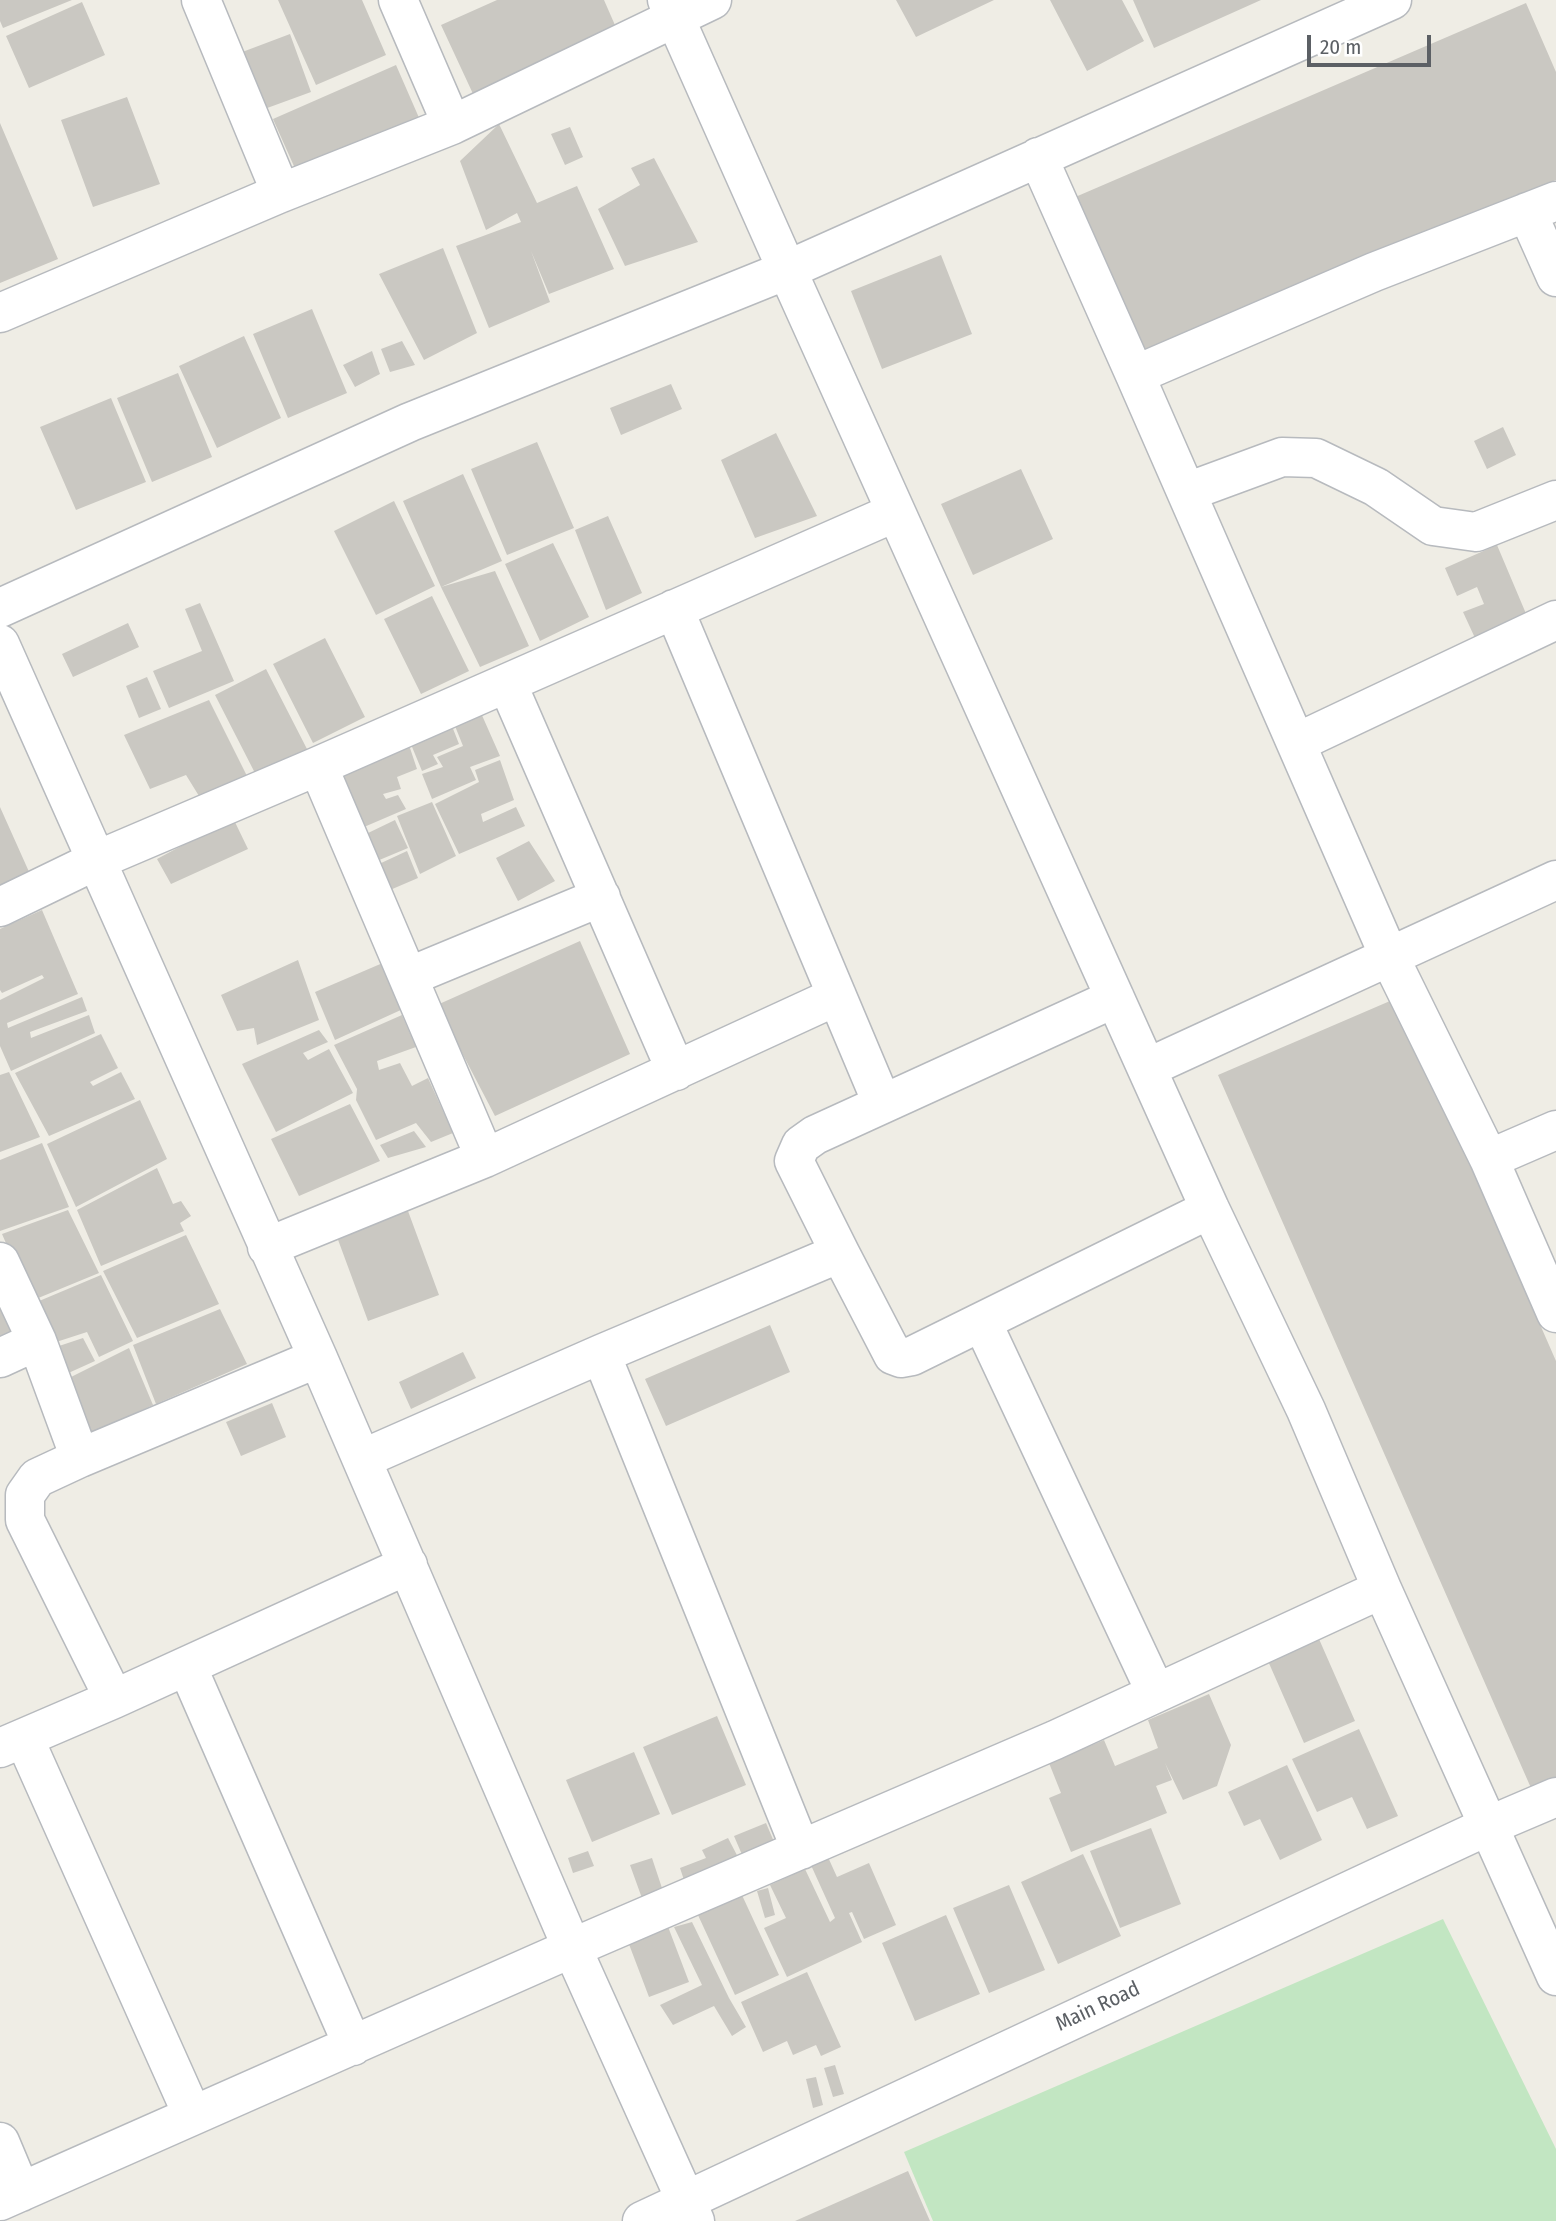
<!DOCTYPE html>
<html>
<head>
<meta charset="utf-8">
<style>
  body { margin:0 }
  #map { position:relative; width:1556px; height:2221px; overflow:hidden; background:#efede5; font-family:"Fira Sans Condensed",sans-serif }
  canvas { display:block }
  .scale { position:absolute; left:1307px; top:35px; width:124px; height:32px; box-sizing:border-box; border:4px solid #5c6065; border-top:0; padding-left:9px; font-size:21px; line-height:24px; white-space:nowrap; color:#5c6065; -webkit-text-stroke:5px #fff; paint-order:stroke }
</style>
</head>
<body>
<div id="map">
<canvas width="1556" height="2221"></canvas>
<div class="scale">20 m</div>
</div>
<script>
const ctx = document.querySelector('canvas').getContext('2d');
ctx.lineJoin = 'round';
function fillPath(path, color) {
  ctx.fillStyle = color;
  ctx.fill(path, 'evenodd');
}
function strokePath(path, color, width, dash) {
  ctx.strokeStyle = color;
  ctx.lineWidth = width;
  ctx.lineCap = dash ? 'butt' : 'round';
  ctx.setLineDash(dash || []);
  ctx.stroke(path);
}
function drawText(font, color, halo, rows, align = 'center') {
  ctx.font = font + ' "Fira Sans Condensed",sans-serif';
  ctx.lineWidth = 5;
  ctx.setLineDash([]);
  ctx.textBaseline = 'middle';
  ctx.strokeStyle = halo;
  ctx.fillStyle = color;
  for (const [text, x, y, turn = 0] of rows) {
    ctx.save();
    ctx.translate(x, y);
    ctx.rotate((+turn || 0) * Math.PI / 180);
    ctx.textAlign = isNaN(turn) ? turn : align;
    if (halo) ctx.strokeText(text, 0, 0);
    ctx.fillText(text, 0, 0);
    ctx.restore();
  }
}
const green = new Path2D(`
  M 1443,1919 L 1556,2149 L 1556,2221 L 933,2221 L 904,2152 Z`);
const building = new Path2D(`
  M 0,0 L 72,0 L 3,28 L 0,21 Z
  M 278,0 L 362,0 L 386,55 L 316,85 Z
  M 497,0 L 604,0 L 618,32 L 474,96 L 441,25 Z
  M 896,0 L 994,0 L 916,37 Z
  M 1050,0 L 1122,0 L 1144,41 L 1087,71 Z
  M 1133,0 L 1261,0 L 1154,48 Z
  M 82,2 L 105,55 L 29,88 L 6,36 Z
  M 1526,3 L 1556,72 L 1556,180 L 1143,358 L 1073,198 Z
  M 290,34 L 311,92 L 259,111 L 237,54 Z
  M 396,65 L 420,120 L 297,173 L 273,119 Z
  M 127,97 L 160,184 L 93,207 L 61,120 Z
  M 0,123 L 58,259 L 0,283 Z
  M 499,124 L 537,203 L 577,186 L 614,269 L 549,294 L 531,251 L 550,302 L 489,328 L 456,246 L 521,222 L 517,213 L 486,230 L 460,161 Z
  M 570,127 L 583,157 L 565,165 L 551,134 Z
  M 654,158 L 698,242 L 625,266 L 598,209 L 640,185 L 631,168 Z
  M 443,248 L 477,333 L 424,360 L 379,274 Z
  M 941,255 L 972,334 L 882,369 L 851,291 Z
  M 312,309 L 347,393 L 288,418 L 253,334 Z
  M 244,336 L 281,418 L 217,448 L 179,366 Z
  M 402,341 L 415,365 L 390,372 L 381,349 Z
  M 372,351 L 380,374 L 355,387 L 343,365 Z
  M 178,373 L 212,457 L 152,482 L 117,398 Z
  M 671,384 L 682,409 L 621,435 L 610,408 Z
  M 111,398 L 146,482 L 76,510 L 40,427 Z
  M 1503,427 L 1516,455 L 1487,469 L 1474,441 Z
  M 776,433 L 817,516 L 755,538 L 721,460 Z
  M 537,442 L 574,528 L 507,555 L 471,469 Z
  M 1021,469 L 1053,539 L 973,575 L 941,504 Z
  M 463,474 L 502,561 L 441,587 L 495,571 L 529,646 L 480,667 L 441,587 L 403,501 Z
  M 394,501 L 435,586 L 376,615 L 334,531 Z
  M 608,516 L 642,593 L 606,610 L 575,530 Z
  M 553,543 L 589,617 L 540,641 L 505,564 Z
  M 1497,545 L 1527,616 L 1475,638 L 1463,612 L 1484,604 L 1477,587 L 1457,596 L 1445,568 Z
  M 432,596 L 469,671 L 421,694 L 384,619 Z
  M 200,603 L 234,681 L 169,708 L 153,671 L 202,651 L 185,609 Z
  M 128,623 L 139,647 L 73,677 L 62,654 Z
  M 325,638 L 365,717 L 313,743 L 273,664 Z
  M 266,669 L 307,749 L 256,775 L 215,695 Z
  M 147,677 L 161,709 L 139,718 L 126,686 Z
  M 209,700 L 247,776 L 199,796 L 186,775 L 150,789 L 124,735 Z
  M 477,704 L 500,756 L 470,767 L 476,780 L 432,799 L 422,774 L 443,767 L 437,757 L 463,746 L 451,716 Z
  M 452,726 L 459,744 L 433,755 L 438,764 L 422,771 L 410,742 Z
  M 408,742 L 417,769 L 397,777 L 401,789 L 383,794 L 386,799 L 398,795 L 406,809 L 364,827 L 341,776 Z
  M 500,760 L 514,800 L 481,814 L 483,822 L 516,807 L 525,826 L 459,854 L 435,804 L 479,782 L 475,770 Z
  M 432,802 L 456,856 L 420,874 L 397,816 Z
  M 0,807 L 30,874 L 0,887 Z
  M 233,818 L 248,849 L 171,884 L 157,859 Z
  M 395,820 L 408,848 L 377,861 L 366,834 Z
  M 529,841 L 555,881 L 518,901 L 496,858 Z
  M 407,851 L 418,878 L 390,890 L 379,864 Z
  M 42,910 L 78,994 L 7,1023 L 8,1028 L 82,997 L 87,1011 L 30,1032 L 31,1038 L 89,1015 L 95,1033 L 11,1071 L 0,1046 L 0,1000 L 44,978 L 42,975 L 2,993 L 0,990 L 0,929 Z
  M 580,941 L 630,1054 L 495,1116 L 437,1005 Z
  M 298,960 L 319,1020 L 257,1045 L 254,1028 L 237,1031 L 221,995 Z
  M 385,962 L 403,1009 L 335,1040 L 315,992 Z
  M 1397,998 L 1556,1361 L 1556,1778 L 1531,1788 L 1218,1075 Z
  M 402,1015 L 416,1047 L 377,1061 L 379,1070 L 400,1063 L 412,1086 L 428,1078 L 453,1133 L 431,1142 L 416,1123 L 376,1140 L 356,1100 L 357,1089 L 334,1045 Z
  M 319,1030 L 328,1042 L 303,1053 L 308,1060 L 329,1049 L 353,1093 L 276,1132 L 242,1064 Z
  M 101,1034 L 118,1068 L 90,1082 L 93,1086 L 121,1072 L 135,1099 L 49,1136 L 15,1073 Z
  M 9,1072 L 40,1137 L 0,1152 L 0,1075 Z
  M 140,1100 L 167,1159 L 76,1207 L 47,1144 Z
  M 350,1104 L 380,1161 L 299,1196 L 271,1139 Z
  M 414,1131 L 426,1147 L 388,1158 L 380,1145 Z
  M 42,1143 L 69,1207 L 0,1231 L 0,1160 Z
  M 157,1168 L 173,1204 L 181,1201 L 191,1216 L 180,1223 L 184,1231 L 101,1266 L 77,1210 Z
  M 68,1210 L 99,1273 L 31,1301 L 2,1234 Z
  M 408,1211 L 439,1295 L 368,1321 L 337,1237 Z
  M 186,1235 L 219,1304 L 137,1338 L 103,1271 Z
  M 101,1275 L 133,1341 L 99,1357 L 87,1332 L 50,1344 L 32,1304 Z
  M 0,1297 L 15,1331 L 0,1338 Z
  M 220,1309 L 247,1364 L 156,1404 L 133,1345 Z
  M 770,1325 L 790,1372 L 666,1426 L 645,1379 Z
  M 83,1338 L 95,1361 L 64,1375 L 53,1348 Z
  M 129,1348 L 153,1405 L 82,1438 L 63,1381 Z
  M 463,1352 L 476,1378 L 411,1409 L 399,1382 Z
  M 272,1403 L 286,1437 L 241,1456 L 226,1422 Z
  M 1319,1639 L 1355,1721 L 1304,1743 L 1268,1661 Z
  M 1209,1694 L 1231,1745 L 1217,1786 L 1183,1800 L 1165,1763 L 1172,1780 L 1156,1786 L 1167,1813 L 1071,1852 L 1049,1798 L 1061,1793 L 1049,1763 L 1104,1740 L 1115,1766 L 1158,1748 L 1148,1720 Z
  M 717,1716 L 746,1785 L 672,1815 L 643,1747 Z
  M 1359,1729 L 1398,1816 L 1367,1829 L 1352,1797 L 1317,1812 L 1292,1759 Z
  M 634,1752 L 660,1814 L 592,1842 L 566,1780 Z
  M 1287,1765 L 1322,1840 L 1280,1860 L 1260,1819 L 1244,1826 L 1228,1792 Z
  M 766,1823 L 775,1844 L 743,1857 L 734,1836 Z
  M 1151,1828 L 1181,1904 L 1120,1928 L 1090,1851 Z
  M 728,1838 L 739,1859 L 684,1880 L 680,1868 L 706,1858 L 702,1850 Z
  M 588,1851 L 594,1866 L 573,1873 L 568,1858 Z
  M 1083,1854 L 1121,1936 L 1058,1964 L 1021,1882 Z
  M 827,1855 L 837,1877 L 869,1863 L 896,1925 L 864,1939 L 852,1912 L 849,1913 L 862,1942 L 787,1977 L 764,1928 L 786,1918 L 770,1885 L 805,1869 L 830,1922 L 835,1918 L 810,1863 Z
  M 652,1858 L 664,1894 L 643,1901 L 630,1865 Z
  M 1009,1885 L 1045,1970 L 989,1993 L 953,1908 Z
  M 768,1888 L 775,1915 L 765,1918 L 757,1891 Z
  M 741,1893 L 779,1975 L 735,1995 L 697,1913 Z
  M 946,1915 L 980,1994 L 915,2021 L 882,1943 Z
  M 692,1922 L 729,1998 L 746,2027 L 732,2036 L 714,2006 L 673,2025 L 660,2005 L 702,1985 L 674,1927 Z
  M 667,1924 L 689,1982 L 649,1997 L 627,1939 Z
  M 807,1972 L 841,2047 L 821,2056 L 816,2045 L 793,2055 L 787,2041 L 763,2052 L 741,2002 Z
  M 835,2065 L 844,2094 L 833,2097 L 824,2068 Z
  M 816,2077 L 823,2105 L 813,2108 L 806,2079 Z
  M 908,2171 L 930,2221 L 795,2221 Z`);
const street = new Path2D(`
  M 201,0 L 281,193
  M 398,0 L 452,125
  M 667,0 L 787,270 L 1210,1209 L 1306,1410 L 1382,1589 L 1556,1976
  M 1038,157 L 1135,375 L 1389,956 L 1489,1159 L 1556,1313
  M 1527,212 L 1556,277
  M 0,313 L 281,193 L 452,125 L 712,0
  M 1135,375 L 1374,272 L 1556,201
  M 1187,492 L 1282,457 L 1316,458 L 1376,487 L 1433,526 L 1476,532 L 1556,500
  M 0,608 L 410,422 L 787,270 L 1392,0
  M 674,609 L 882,1103
  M 0,644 L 318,1358 L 572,1948 L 695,2221
  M 507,683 L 676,1071
  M 1296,743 L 1556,620
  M 318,766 L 485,1158
  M 0,907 L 95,861 L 318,766 L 896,512
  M 408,977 L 601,897
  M 1147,1068 L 1556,880
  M 1489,1159 L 1556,1130
  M 267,1247 L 485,1158 L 837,996
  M 840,1253 L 893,1355 L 901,1358 L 912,1356 L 1210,1209
  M 0,1262 L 37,1341 L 80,1458
  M 982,1322 L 1156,1693
  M 601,1354 L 801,1850
  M 0,1358 L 37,1341
  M 362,1459 L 601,1354 L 840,1253 L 794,1161 L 801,1145 L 815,1135 L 1115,998
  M 187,1666 L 353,2046
  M 114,1699 L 25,1520 L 25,1495 L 37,1478 L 80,1458 L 318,1358
  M 24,1738 L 192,2114
  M 0,1748 L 114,1699 L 408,1565
  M 0,2142 L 21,2192
  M 0,2201 L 572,1948 L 1055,1740 L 1382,1589
  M 642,2221 L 1488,1826 L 1556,1797`);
const streetNames = [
  ["Main Road",1098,2007,-25]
];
fillPath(green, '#c2e6c2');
fillPath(building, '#cac8c2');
strokePath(street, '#b7babe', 41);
strokePath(street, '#fff', 38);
drawText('21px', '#5c6065', '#fff', streetNames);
</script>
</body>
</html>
